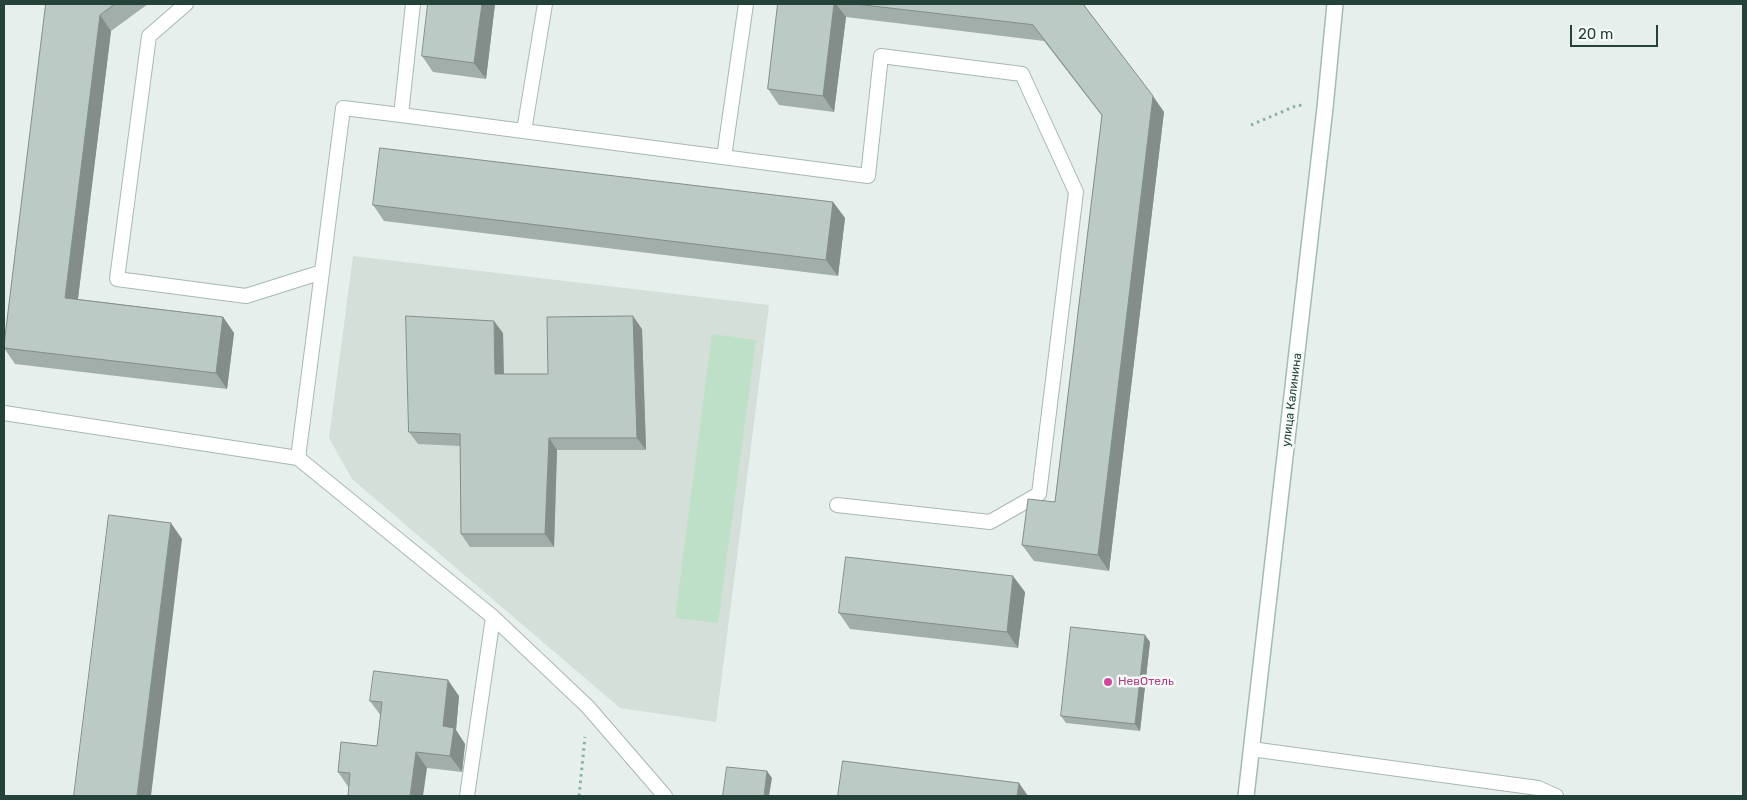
<!DOCTYPE html>
<html>
<head>
<meta charset="utf-8">
<style>
  body { margin:0 }
  #map { position:relative; width:1747px; height:800px; overflow:hidden; background:#e6efeb; font-family:Rubik,sans-serif }
  canvas { display:block }
  .frame { position:absolute; inset:0; border:5px solid #24423a; pointer-events:none }
  .scale { position:absolute; left:1570px; top:25px; width:88px; height:22px; box-sizing:border-box; border:2px solid #24423a; border-top:0; padding-left:6px; font-size:15px; line-height:18px; white-space:nowrap; color:#24423a; -webkit-text-stroke:4px #f7fbf9; paint-order:stroke }
</style>
</head>
<body>
<div id="map">
<canvas width="1747" height="800"></canvas>
<div class="frame"></div>
<div class="scale">20 m</div>
</div>
<script>
const ctx = document.querySelector('canvas').getContext('2d');
ctx.lineJoin = 'round';
function fillPath(path, color) {
  ctx.fillStyle = color;
  ctx.fill(path, 'evenodd');
}
function strokePath(path, color, width, dash) {
  ctx.strokeStyle = color;
  ctx.lineWidth = width;
  ctx.lineCap = dash ? 'butt' : 'round';
  ctx.setLineDash(dash || []);
  ctx.stroke(path);
}
function drawText(font, color, halo, rows, align = 'center') {
  ctx.font = font + ' Rubik,sans-serif';
  ctx.lineWidth = 5;
  ctx.setLineDash([]);
  ctx.textBaseline = 'middle';
  ctx.strokeStyle = halo;
  ctx.fillStyle = color;
  for (const [text, x, y, turn = 0] of rows) {
    ctx.save();
    ctx.translate(x, y);
    ctx.rotate((+turn || 0) * Math.PI / 180);
    ctx.textAlign = isNaN(turn) ? turn : align;
    if (halo) ctx.strokeText(text, 0, 0);
    ctx.fillText(text, 0, 0);
    ctx.restore();
  }
}
const built = new Path2D(`
  M 353,256 L 769,305 L 716,722 L 620,708 L 352,479 L 329,438 Z`);
const green = new Path2D(`
  M 712,334 L 756,340 L 718,623 L 675,618 Z`);
const path = new Path2D(`
  M 1251,125 L 1298,105 L 1304,106
  M 579,796 L 585,737`);
const service = new Path2D(`
  M 186,4 L 149,36 L 117,279 L 246,296 L 322,272 L 298,458
  M 413,4 L 401,115 L 868,176 L 881,56 L 1022,74 L 1076,192 L 1039,494 L 990,522 L 837,505
  M 524,131 L 545,4
  M 724,157 L 746,4
  M 322,272 L 343,108 L 401,115
  M 4,413 L 298,458 L 493,617 L 467,796
  M 493,617 L 588,707 L 665,796
  M 1251,749 L 1538,788 L 1556,796`);
const secondary = new Path2D(`
  M 1246,796 L 1325,108 L 1335,4`);
const wall = new Path2D(`
  M 46,4 L 148,4 L 111,31 L 78,299 L 223,317 L 234,333 L 227,389 L 15,364 L 4,348 Z
  M 495,4 L 486,79 L 433,72 L 422,56 Z
  M 778,4 L 1083,4 L 1164,112 L 1109,571 L 1034,561 L 1022,545 L 1055,502 L 1102,116 L 1044,41 L 846,17 L 834,112 L 779,105 L 768,89 Z
  M 833,202 L 845,218 L 838,276 L 384,221 L 373,205 Z
  M 642,329 L 646,450 L 557,450 L 554,547 L 470,547 L 461,534 L 460,446 L 418,444 L 409,432 L 503,333 L 504,374 L 548,374 Z
  M 1025,592 L 1018,648 L 850,629 L 839,613 Z
  M 1150,642 L 1140,731 L 1066,723 L 1061,716 Z
  M 459,696 L 456,730 L 465,744 L 462,772 L 427,768 L 349,788 L 338,772 L 377,746 L 381,716 L 370,701 Z`);
const shadedWall = new Path2D(`
  M 482,4 L 495,4 L 486,79 L 474,63 Z
  M 834,4 L 836,4 L 846,17 L 834,112 L 823,96 Z
  M 100,15 L 111,31 L 76,314 L 65,298 Z
  M 1153,96 L 1164,112 L 1109,571 L 1098,555 Z
  M 833,202 L 845,218 L 838,276 L 826,260 Z
  M 633,316 L 642,329 L 646,450 L 637,438 Z
  M 223,317 L 234,333 L 227,389 L 216,373 Z
  M 494,321 L 503,333 L 504,387 L 495,374 Z
  M 549,438 L 557,450 L 554,547 L 545,534 Z
  M 171,523 L 182,539 L 151,796 L 137,796 Z
  M 1013,576 L 1025,592 L 1018,648 L 1007,632 Z
  M 1145,635 L 1150,642 L 1140,731 L 1135,724 Z
  M 448,680 L 459,696 L 456,730 L 465,744 L 462,772 L 450,756 L 443,726 Z
  M 416,752 L 427,768 L 423,796 L 410,796 Z
  M 767,771 L 772,778 L 769,796 L 764,796 Z
  M 1019,783 L 1028,796 L 1017,796 Z`);
const building = new Path2D(`
  M 46,4 L 115,4 L 100,15 L 65,298 L 223,317 L 216,373 L 4,348 Z
  M 428,4 L 482,4 L 474,63 L 422,56 Z
  M 778,4 L 834,4 L 823,96 L 768,89 Z
  M 856,4 L 1083,4 L 1153,96 L 1098,555 L 1022,545 L 1028,499 L 1055,502 L 1102,115 L 1033,25 Z
  M 380,148 L 833,202 L 826,260 L 373,205 Z
  M 406,316 L 494,321 L 495,374 L 548,374 L 547,317 L 633,316 L 637,438 L 549,438 L 545,534 L 461,534 L 460,434 L 409,432 Z
  M 109,515 L 171,523 L 137,796 L 74,796 Z
  M 846,557 L 1013,576 L 1007,632 L 839,613 Z
  M 1071,627 L 1145,635 L 1135,724 L 1061,716 Z
  M 374,671 L 448,680 L 443,726 L 454,728 L 450,756 L 416,752 L 410,796 L 348,796 L 350,773 L 338,772 L 341,742 L 377,746 L 382,702 L 370,701 Z
  M 843,761 L 1019,783 L 1017,796 L 838,796 Z
  M 727,767 L 767,771 L 764,796 L 723,796 Z`);
const markers = [
  [1108,682,5,"#d1479c"]
];
const streetNames = [
  ["улица Калинина",1292,400,-83]
];
const hotelNames = [
  ["НевОтель",1118,682]
];
fillPath(built, '#d4dfda');
fillPath(green, '#bfe0c8');
strokePath(service, '#a8b8b2', 16);
strokePath(secondary, '#a4bbb3', 18);
strokePath(path, '#86b3a5', 3, [2.5, 4]);
strokePath(service, '#fff', 14);
strokePath(secondary, '#fff', 15);
fillPath(wall, '#a1aea9');
fillPath(shadedWall, '#838d89');
fillPath(building, '#bbcac4');
strokePath(building, '#838d89', 1);
for (const [x, y, r, color] of markers) {
  const dot = new Path2D();
  dot.arc(x, y, r, 0, 2 * Math.PI);
  ctx.fillStyle = color;
  ctx.fill(dot);
  strokePath(dot, '#f7fbf9', 2);
}
drawText('12px', '#24423a', '#f7fbf9', streetNames);
drawText('12px', '#b23c85', '#f7fbf9', hotelNames, 'left');
</script>
</body>
</html>
